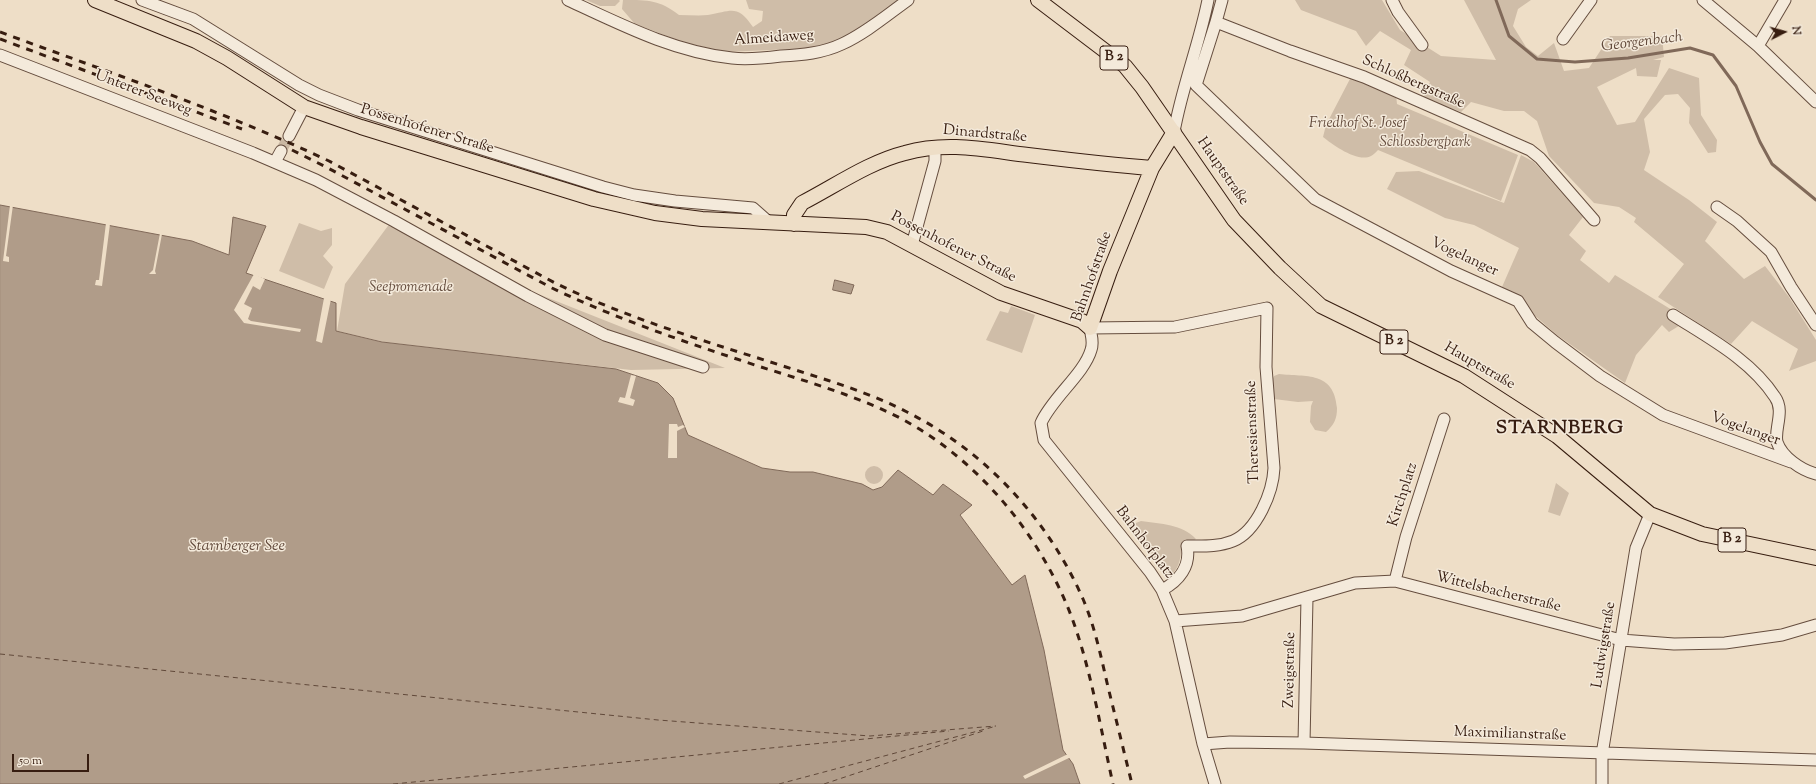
<!DOCTYPE html>
<html>
<head>
<meta charset="utf-8">
<style>
  body { margin:0 }
  #map { position:relative; width:1816px; height:784px; overflow:hidden; background:#eedec7; font-family:"Sorts Mill Goudy",serif }
  canvas { display:block }
  .north { position:absolute; left:1764px; top:12px; width:40px; height:40px; -webkit-text-stroke:3px #f4eadb; paint-order:stroke; rotate:84deg; font-size:11px; font-weight:700; line-height:16px; text-align:center; color:#371d10 }
  .north::after { content:''; display:block; margin:auto; width:14px; height:18px; background:#371d10; clip-path:polygon(50% 0,100% 100%,50% 72%,0 100%) }
  .scale { position:absolute; left:12px; top:754px; width:77px; height:18px; box-sizing:border-box; border:2px solid #371d10; border-top:0; padding-left:5px; font-size:12px; line-height:14px; white-space:nowrap; color:#371d10; -webkit-text-stroke:3px #f4eadb; paint-order:stroke }
</style>
</head>
<body>
<div id="map">
<canvas width="1816" height="784"></canvas>
<div class="north">N</div>
<div class="scale">50 m</div>
</div>
<script>
const ctx = document.querySelector('canvas').getContext('2d');
ctx.lineJoin = 'round';
function fillPath(path, color) {
  ctx.fillStyle = color;
  ctx.fill(path, 'evenodd');
}
function strokePath(path, color, width, dash) {
  ctx.strokeStyle = color;
  ctx.lineWidth = width;
  ctx.lineCap = dash ? 'butt' : 'round';
  ctx.setLineDash(dash || []);
  ctx.stroke(path);
}
function drawText(font, color, halo, rows, align = 'center') {
  ctx.font = font + ' "Sorts Mill Goudy",serif';
  ctx.lineWidth = 3;
  ctx.setLineDash([]);
  ctx.textBaseline = 'middle';
  ctx.strokeStyle = halo;
  ctx.fillStyle = color;
  for (const [text, x, y, turn = 0] of rows) {
    ctx.save();
    ctx.translate(x, y);
    ctx.rotate((+turn || 0) * Math.PI / 180);
    ctx.textAlign = isNaN(turn) ? turn : align;
    if (halo) ctx.strokeText(text, 0, 0);
    ctx.fillText(text, 0, 0);
    ctx.restore();
  }
}
const green = new Path2D(`
  M 586,0 L 619,0 L 620,1 L 615,6 L 600,6 Z
  M 623,0 C 650,0 659,0 679,15 C 689,15 699,16 708,15 C 732,11 737,4 753,27 L 762,21 L 763,11 L 749,9 L 746,0 L 904,0 L 878,19 L 831,43 L 814,48 L 726,52 L 683,42 L 635,24 L 622,9 Z
  M 1295,0 L 1382,0 L 1400,30 L 1441,56 L 1496,60 L 1464,0 L 1531,0 L 1518,9 L 1513,26 L 1526,47 L 1538,56 L 1554,43 L 1564,71 L 1589,68 L 1610,36 L 1662,36 L 1664,57 L 1653,60 L 1661,60 L 1657,77 L 1637,76 L 1636,68 L 1597,87 L 1617,125 L 1635,122 L 1669,68 L 1699,78 L 1701,115 L 1717,140 L 1716,152 L 1708,153 L 1689,123 L 1690,108 L 1678,94 L 1665,95 L 1644,119 L 1650,152 L 1644,170 L 1689,200 L 1717,222 L 1705,241 L 1744,279 L 1765,266 L 1789,297 L 1816,340 L 1816,361 L 1789,371 L 1798,349 L 1752,321 L 1731,344 L 1658,297 L 1684,264 L 1634,222 L 1636,218 L 1619,207 L 1594,203 L 1549,156 L 1537,121 L 1524,111 L 1504,111 L 1471,102 L 1461,112 L 1423,98 L 1430,82 L 1404,65 L 1411,50 L 1380,31 L 1366,46 L 1356,31 L 1301,10 Z
  M 1351,77 L 1396,95 L 1397,104 L 1518,155 L 1501,201 L 1378,150 C 1376,152 1373,155 1371,156 C 1358,163 1333,145 1323,137 L 1326,125 Z
  M 1521,155 L 1534,162 L 1583,217 L 1569,235 L 1586,251 L 1580,260 L 1609,283 L 1615,275 L 1672,310 L 1669,314 L 1682,324 L 1669,332 L 1662,325 L 1636,355 L 1625,383 L 1557,335 L 1502,287 L 1519,248 L 1474,225 L 1445,218 L 1387,189 L 1396,172 L 1419,171 L 1504,203 Z
  M 396,215 L 513,284 L 725,368 L 631,370 L 384,342 L 337,331 L 345,284 Z
  M 299,223 L 321,231 L 332,228 L 332,245 L 323,256 L 333,267 L 324,289 L 279,271 Z
  M 1011,306 L 1035,315 L 1022,353 L 986,340 L 1000,311 L 1008,313 Z
  M 1279,374 C 1306,377 1334,371 1337,408 C 1337,419 1334,425 1326,432 L 1315,430 L 1310,422 L 1311,406 L 1313,401 L 1298,402 L 1274,399 L 1270,385 L 1274,376 Z
  M865 475a9 9 0 1 1 18 0a9 9 0 1 1-18 0Z
  M 1556,483 L 1569,493 L 1560,516 L 1548,512 Z
  M 1141,521 C 1161,524 1182,524 1196,539 L 1181,548 C 1181,561 1178,569 1169,578 L 1128,526 Z`);
const water = new Path2D(`
  M 0,205 L 192,241 L 229,255 L 233,217 L 266,226 L 246,273 L 336,303 L 336,331 L 382,342 L 616,369 L 658,383 L 673,398 L 688,435 L 762,468 L 790,472 L 813,472 L 862,484 L 873,490 L 882,487 L 898,470 L 933,495 L 943,484 L 972,505 L 960,515 L 1012,585 L 1025,575 L 1044,650 L 1063,750 L 1073,764 L 1080,784 L 0,784 Z
  M 835,280 L 854,285 L 851,294 L 833,290 Z`);
const pier = new Path2D(`
  M 10,205 L 13,205 L 6,256 L 9,257 L 9,262 L 3,261 Z
  M 106,223 L 110,224 L 102,286 L 95,285 L 96,280 L 99,280 Z
  M 160,233 L 162,234 L 155,271 L 156,274 L 149,274 L 153,270 Z
  M 254,274 L 265,279 L 260,290 L 253,286 L 244,304 L 252,308 L 248,319 L 251,321 L 301,329 L 300,332 L 244,323 L 234,310 Z
  M 324,298 L 331,299 L 322,343 L 316,341 Z
  M 631,375 L 636,376 L 630,398 L 635,400 L 633,406 L 618,402 L 620,397 L 625,398 Z
  M 669,424 L 677,424 L 678,427 L 683,425 L 685,427 L 677,431 L 677,458 L 668,458 Z
  M 1068,754 L 1071,757 L 1025,779 L 1023,776 Z`);
const stream = new Path2D(`
  M 1496,0 L 1509,36 L 1537,59 L 1575,62 L 1628,58 L 1690,48 L 1713,55 L 1736,86 L 1760,142 L 1772,164 L 1816,200`);
const ferry = new Path2D(`
  M 0,654 L 658,720 L 870,736 L 996,726
  M 393,784 L 949,731
  M 779,784 L 993,727
  M 824,784 L 986,730`);
const minorTunnel = new Path2D(`
  M 281,151 L 289,136`);
const minor = new Path2D(`
  M 142,0 L 193,19 L 299,85 L 319,95 L 358,110 L 603,187 L 634,195 L 675,201 L 753,208 L 770,223
  M 568,0 C 620,24 674,52 732,58 C 748,60 765,58 781,56 C 802,55 823,53 842,44 C 866,33 887,15 908,0
  M 1222,0 L 1216,22 L 1290,51 L 1364,77 L 1530,150 L 1540,158 L 1594,220
  M 1392,0 L 1398,12 L 1422,45
  M 1703,0 L 1758,46 L 1816,102
  M 1216,22 L 1196,85 L 1315,199 L 1451,271 L 1518,301 L 1532,323 L 1555,342 L 1600,376 L 1663,415 L 1791,462
  M 1563,39 L 1591,0
  M 1758,46 L 1785,0
  M 0,55 L 253,153 L 316,180 L 394,221 L 528,296 L 605,335 L 703,367
  M 1174,132 C 1182,87 1199,45 1208,0
  M 289,136 L 304,107
  M 275,162 L 281,151
  M 1717,207 L 1737,221 L 1771,252 L 1791,287 L 1816,325
  M 912,245 L 935,161 L 935,147
  M 1673,315 C 1709,338 1751,360 1775,397 C 1785,411 1774,429 1777,442 C 1782,457 1801,470 1816,474
  M 1395,581 L 1406,537 L 1444,419
  M 1162,590 C 1179,581 1191,566 1187,546 C 1203,546 1218,547 1233,541 C 1257,531 1273,492 1274,468 L 1266,367 L 1267,308 L 1175,327 L 1090,328 C 1091,335 1094,342 1091,350 C 1084,374 1052,398 1041,423 L 1044,440 L 1150,572 L 1162,590 L 1175,621 L 1203,744 L 1215,784
  M 1175,621 L 1242,616 L 1355,583 L 1395,581 L 1621,640 L 1674,644 L 1725,643 L 1782,635 L 1816,625
  M 1304,743 L 1307,598
  M 1203,744 L 1230,742 L 1304,743 L 1816,760
  M 1602,784 L 1602,754 L 1636,548 L 1650,514`);
const major = new Path2D(`
  M 95,0 L 196,41 L 227,58 L 304,107 L 361,127 L 594,199 L 655,213 L 702,219 L 866,227 L 887,232 L 1001,293 L 1082,321 L 1090,328 L 1110,271 L 1152,168 L 1174,132
  M 1038,0 L 1125,66 L 1142,87 L 1234,220 L 1280,268 L 1321,306 L 1464,376 L 1557,436 L 1650,514 L 1702,534 L 1816,558
  M 794,224 L 794,215 L 802,203 C 835,186 869,162 905,153 C 947,141 986,150 1028,155 C 1069,160 1110,165 1152,168`);
const rail = new Path2D(`
  M 0,32 C 111,73 223,111 329,161 L 555,283 C 629,319 708,342 786,367 C 827,380 868,392 907,412 C 985,451 1048,519 1083,599 C 1095,627 1101,657 1108,687 C 1116,719 1124,752 1132,784
  M 0,39 L 242,129
  M 292,150 L 326,167 L 552,288 C 619,320 688,343 758,366 C 805,381 855,395 900,418 C 974,457 1033,526 1066,603 C 1089,657 1100,726 1113,784`);
const shields = [
  [1114,58,28],
  [1394,342,28],
  [1732,540,28]
];
const shieldNames = [
  ["B 2",1114,58],
  ["B 2",1394,342],
  ["B 2",1732,540]
];
const streetNames = [
  ["Almeidaweg",774,39,-4],
  ["Schloßbergstraße",1413,83,24],
  ["Unterer Seeweg",143,94,21],
  ["Possenhofener Straße",427,130,17],
  ["Dinardstraße",985,135,5],
  ["Hauptstraße",1222,172,55],
  ["Possenhofener Straße",953,248,27],
  ["Vogelanger",1464,258,25],
  ["Bahnhofstraße",1093,277,-71],
  ["Hauptstraße",1479,367,30],
  ["Vogelanger",1745,430,20],
  ["Theresienstraße",1254,432,-92],
  ["Kirchplatz",1404,495,-72],
  ["Bahnhofplatz",1144,543,53],
  ["Wittelsbacherstraße",1498,593,14],
  ["Ludwigstraße",1605,645,-81],
  ["Zweigstraße",1291,670,-89],
  ["Maximilianstraße",1510,735,2]
];
const parkNames = [
  ["Friedhof St. Josef",1358,124],
  ["Schlossbergpark",1425,143],
  ["Seepromenade",411,288]
];
const waterNames = [
  ["Georgenbach",1642,43,-7],
  ["Starnberger See",237,547]
];
const districtNames = [
  ["STARNBERG",1560,430]
];
fillPath(green, '#cfbda8');
fillPath(water, '#b09c89');
strokePath(water, '#806959', 1);
fillPath(pier, '#eedec7');
strokePath(stream, '#806959', 3);
strokePath(ferry, '#61493a', 1, [5, 4]);
strokePath(minorTunnel, '#c9b7a2', 11, [11, 5.5]);
strokePath(minor, '#654d3e', 13);
strokePath(major, '#371d10', 16);
strokePath(minor, '#f4eadb', 11);
strokePath(major, '#eedec7', 14);
strokePath(rail, '#371d10', 3, [7, 7]);
for (const [x, y, w] of shields) {
  const box = new Path2D();
  box.roundRect(x - w / 2, y - 12, w, 24, 3);
  ctx.fillStyle = '#f4eadb';
  ctx.fill(box);
  strokePath(box, '#371d10', 1);
}
drawText('bold 14px', '#371d10', null, shieldNames);
drawText('15px', '#371d10', '#f4eadb', streetNames);
drawText('italic 15px', '#654d3e', '#f4eadb', parkNames);
drawText('italic 16px', '#61493a', '#f4eadb', waterNames);
ctx.letterSpacing = '1px';
drawText('bold 19px', '#371d10', '#f4eadb', districtNames);
ctx.letterSpacing = '0px';
</script>
</body>
</html>
